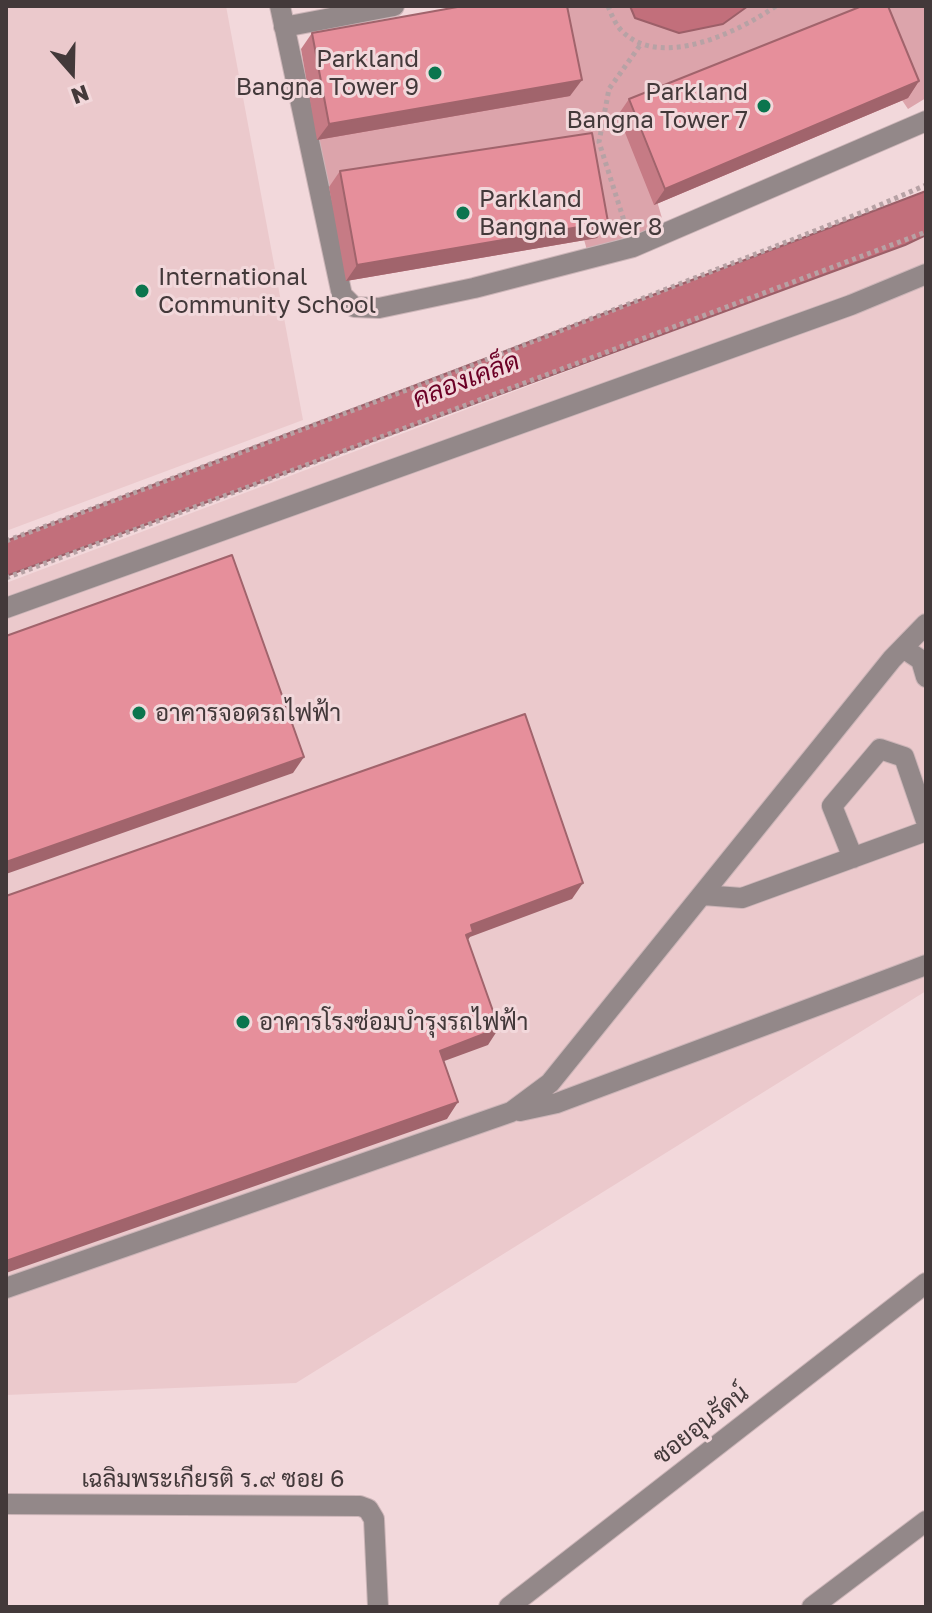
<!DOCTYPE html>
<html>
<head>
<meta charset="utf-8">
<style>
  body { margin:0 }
  #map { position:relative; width:932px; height:1613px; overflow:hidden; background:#f2d8db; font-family:"Golos Text",sans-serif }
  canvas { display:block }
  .frame { position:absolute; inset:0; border:8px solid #43393a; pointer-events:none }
  .north { position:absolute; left:32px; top:32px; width:80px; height:80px; -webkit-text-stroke:6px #f2d8db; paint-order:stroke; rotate:160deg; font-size:22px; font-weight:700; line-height:32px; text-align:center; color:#43393a }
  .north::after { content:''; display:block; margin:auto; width:28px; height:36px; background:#43393a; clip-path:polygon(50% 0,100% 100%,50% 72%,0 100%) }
</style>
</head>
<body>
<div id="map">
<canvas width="932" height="1613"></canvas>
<div class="frame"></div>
<div class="north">N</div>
</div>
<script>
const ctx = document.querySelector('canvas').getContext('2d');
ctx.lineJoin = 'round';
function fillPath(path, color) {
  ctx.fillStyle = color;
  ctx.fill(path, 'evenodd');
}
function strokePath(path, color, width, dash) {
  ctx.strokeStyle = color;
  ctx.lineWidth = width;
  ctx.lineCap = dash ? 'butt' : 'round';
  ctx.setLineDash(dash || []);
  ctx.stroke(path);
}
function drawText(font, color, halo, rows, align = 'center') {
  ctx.font = font + ' "Golos Text",Sarabun,sans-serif';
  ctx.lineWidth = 6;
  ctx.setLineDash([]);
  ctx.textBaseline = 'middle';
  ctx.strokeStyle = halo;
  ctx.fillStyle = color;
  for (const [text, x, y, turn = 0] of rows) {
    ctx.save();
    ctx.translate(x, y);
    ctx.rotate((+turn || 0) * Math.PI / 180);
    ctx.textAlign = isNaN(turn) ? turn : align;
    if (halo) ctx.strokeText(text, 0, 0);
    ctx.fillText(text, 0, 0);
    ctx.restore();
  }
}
const built = new Path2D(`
  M 6,6 L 226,6 L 303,420 L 6,531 Z
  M 926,236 L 926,991 L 296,1383 L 6,1395 L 6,583 Z`);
const green = new Path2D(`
  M 560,6 L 926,6 L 926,98 L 908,109 L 856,32 L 633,119 L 664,225 L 587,250 L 562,164 L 327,209 L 309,128 Z`);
const water = new Path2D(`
  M 630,6 L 748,6 L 723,24 L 679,33 L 635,18 Z
  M 926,191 L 926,235 L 905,245 L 6,576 L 6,541 Z`);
const path = new Path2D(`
  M 608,6 C 612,16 616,26 624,33 C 663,69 740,31 776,6
  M 626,227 L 599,142 L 609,89 L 641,44
  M 6,541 L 473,365 L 868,210 L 926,185
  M 6,578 L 926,232`);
const minor = new Path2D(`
  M 280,6 L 342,295 L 354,307 L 379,308 L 474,288 L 633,247 L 926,121
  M 284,27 L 394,6
  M 6,608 L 851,305 L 926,274
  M 903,648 L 921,660 L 926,677
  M 853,858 L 832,806 L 880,749 L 904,757 L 926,821
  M 703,895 L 742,898 L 926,831
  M 520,1111 L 557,1103 L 926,965
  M 6,1288 L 511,1112 L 550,1083 L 892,659 L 926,624
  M 6,1504 L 360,1506 L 368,1509 L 374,1519 L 378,1607
  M 509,1607 L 926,1283
  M 812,1607 L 926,1521`);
const wall = new Path2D(`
  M 312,33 L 570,96 L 317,140 L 301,49 Z
  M 919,81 L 908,98 L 654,205 L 618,115 L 629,99 Z
  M 340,171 L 608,222 L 597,238 L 346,281 L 329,187 Z`);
const shadedWall = new Path2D(`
  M 582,80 L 570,96 L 317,140 L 329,124 Z
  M 919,81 L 908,98 L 654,205 L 665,189 Z
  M 608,222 L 597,238 L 346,281 L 357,265 Z
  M 304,757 L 293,773 L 6,874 L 6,862 Z
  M 583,883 L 572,899 L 470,937 L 462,948 L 471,925 Z
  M 499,1028 L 488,1045 L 428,1067 L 440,1051 Z
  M 458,1102 L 447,1119 L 6,1273 L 6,1261 Z`);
const building = new Path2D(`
  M 463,6 L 567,6 L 582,80 L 329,124 L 312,33 Z
  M 862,6 L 888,6 L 919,81 L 665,189 L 629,99 Z
  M 592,133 L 608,222 L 357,265 L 340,171 Z
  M 232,555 L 304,757 L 6,862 L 6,636 Z
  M 525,714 L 583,883 L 471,925 L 473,932 L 466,935 L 499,1028 L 440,1051 L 458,1102 L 6,1261 L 6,896 Z`);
const markers = [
  [435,73,8,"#0b754e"],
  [764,106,8,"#0b754e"],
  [463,213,8,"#0b754e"],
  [142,291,8,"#0b754e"],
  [139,713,8,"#0b754e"],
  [243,1022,8,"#0b754e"]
];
const poiNames = [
  ["Parkland",419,59,"right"],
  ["Bangna Tower 9",419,87,"right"],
  ["Parkland",748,92,"right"],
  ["Bangna Tower 7",748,120,"right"],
  ["Parkland",479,199],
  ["Bangna Tower 8",479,227],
  ["International",158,277],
  ["Community School",158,305],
  ["อาคารจอดรถไฟฟ้า",155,713],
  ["อาคารโรงซ่อมบำรุงรถไฟฟ้า",259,1022]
];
const streetNames = [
  ["ซอยอุนรัดน์",701,1425,-38],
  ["เฉลิมพระเกียรติ ร.๙ ซอย 6",213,1479]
];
const waterNames = [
  ["คลองเคล็ด",466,380,-21]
];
fillPath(built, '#ebc9cc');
fillPath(green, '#dca4ab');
fillPath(water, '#c26f7b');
strokePath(water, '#9c5f68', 2);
strokePath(minor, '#ccb5b8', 22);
strokePath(path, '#b7a2a5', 5, [4, 4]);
strokePath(minor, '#938889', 20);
fillPath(wall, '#c67b85');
fillPath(shadedWall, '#a1646c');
fillPath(building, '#e68f9b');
strokePath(building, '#a1646c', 2);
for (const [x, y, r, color] of markers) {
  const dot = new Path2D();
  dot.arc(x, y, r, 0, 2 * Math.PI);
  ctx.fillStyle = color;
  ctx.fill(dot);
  strokePath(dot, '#f2d8db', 3);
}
drawText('24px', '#43393a', '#f2d8db', poiNames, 'left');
drawText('24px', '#43393a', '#f2d8db', streetNames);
drawText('italic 26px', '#6c0026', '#f2d8db', waterNames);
</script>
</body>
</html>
